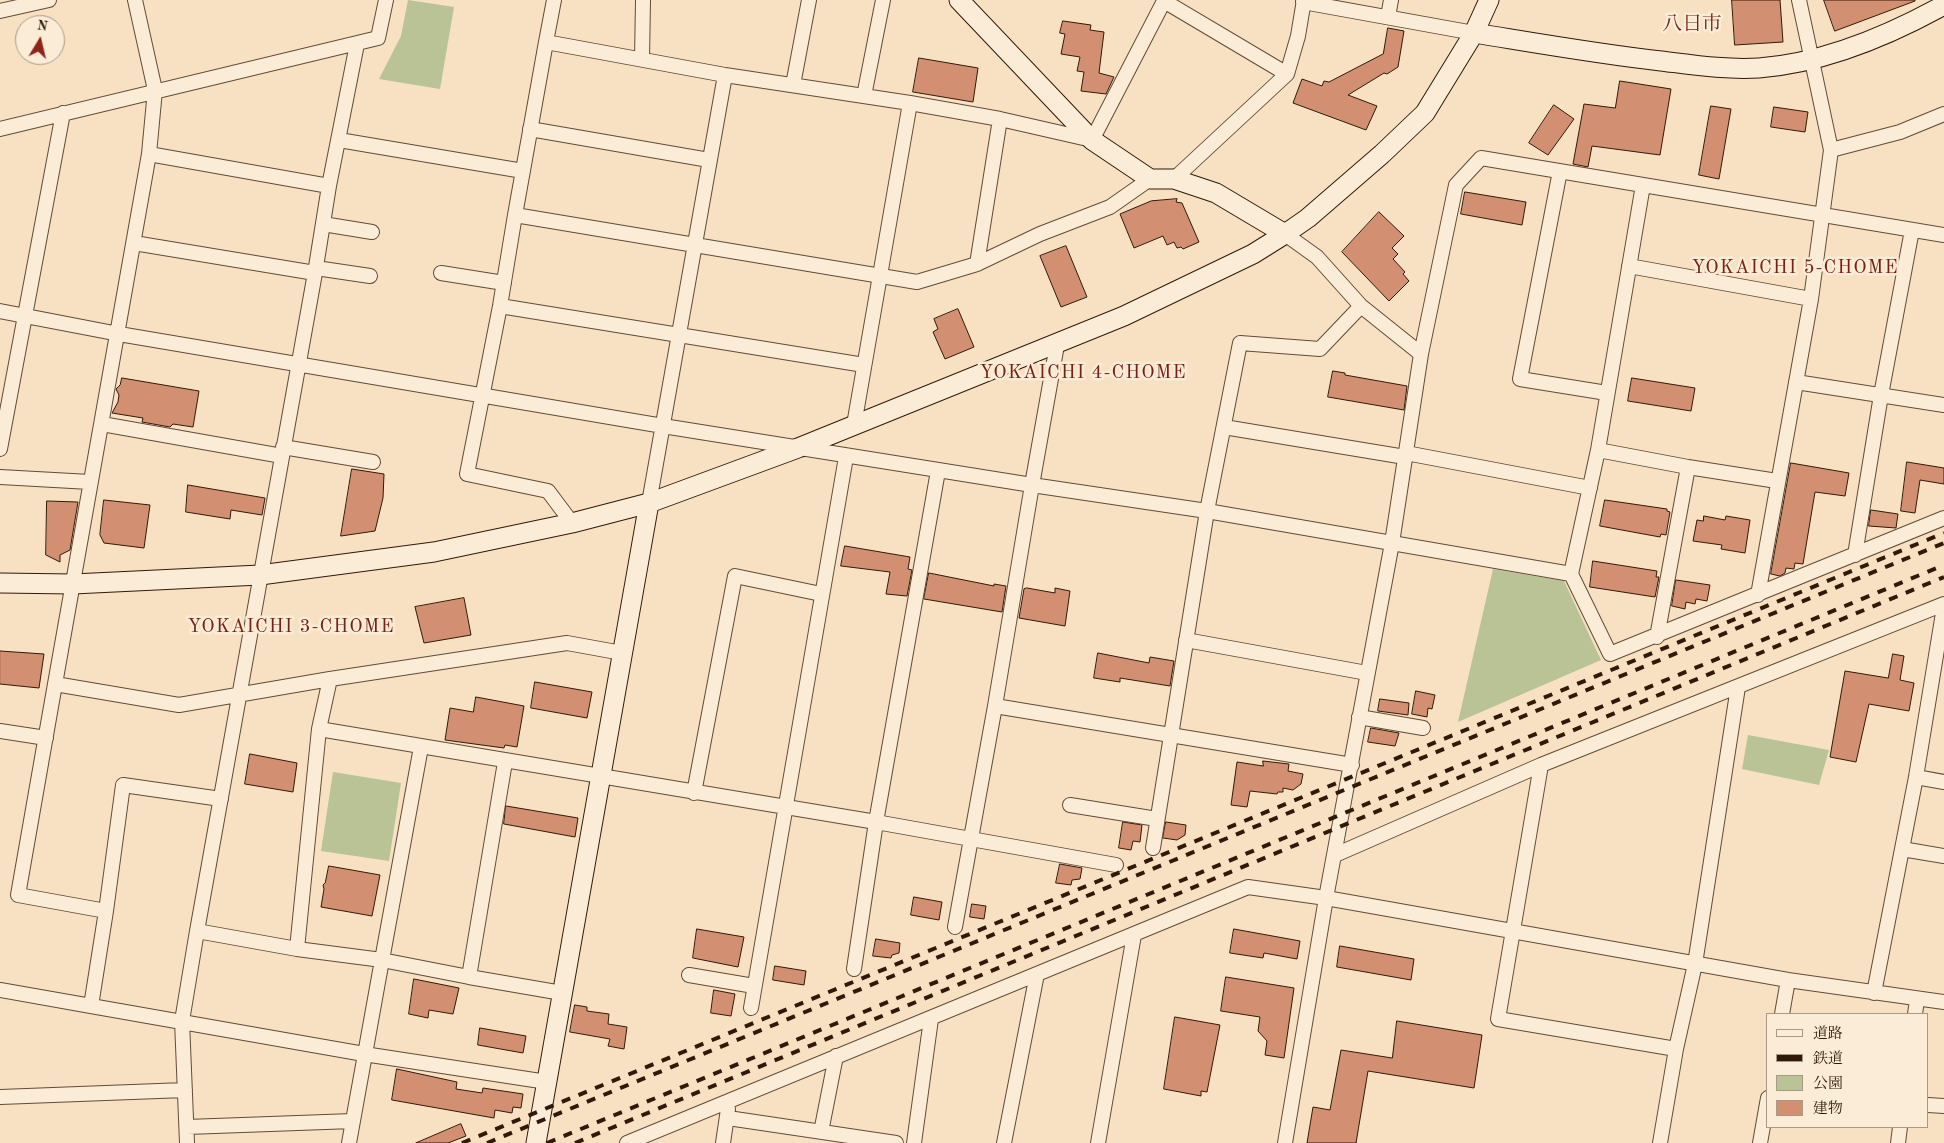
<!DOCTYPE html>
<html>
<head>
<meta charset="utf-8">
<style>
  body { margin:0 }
  #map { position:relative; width:1944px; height:1143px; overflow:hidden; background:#f8e1c2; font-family:"Old Standard TT","Noto Serif JP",serif }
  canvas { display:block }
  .legend { position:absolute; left:1766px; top:1013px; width:162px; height:115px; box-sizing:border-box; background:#faecd7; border:1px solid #a99885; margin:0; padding:6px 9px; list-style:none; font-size:15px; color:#301909 }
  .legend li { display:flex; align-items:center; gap:10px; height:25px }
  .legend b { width:25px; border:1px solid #a99885 }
  .north { position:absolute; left:15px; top:15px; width:50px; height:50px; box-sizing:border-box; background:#faecd7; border:1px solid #a99885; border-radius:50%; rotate:9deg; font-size:14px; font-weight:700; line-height:20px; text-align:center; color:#301909 }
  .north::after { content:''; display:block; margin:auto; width:18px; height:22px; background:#8f2418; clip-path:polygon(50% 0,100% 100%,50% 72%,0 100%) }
</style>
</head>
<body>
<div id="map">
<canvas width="1944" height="1143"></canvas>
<ul class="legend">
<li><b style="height:6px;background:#faecd7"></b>道路</li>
<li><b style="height:6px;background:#301909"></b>鉄道</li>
<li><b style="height:14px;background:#bac395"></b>公園</li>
<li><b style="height:14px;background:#d38f72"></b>建物</li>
</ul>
<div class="north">N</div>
</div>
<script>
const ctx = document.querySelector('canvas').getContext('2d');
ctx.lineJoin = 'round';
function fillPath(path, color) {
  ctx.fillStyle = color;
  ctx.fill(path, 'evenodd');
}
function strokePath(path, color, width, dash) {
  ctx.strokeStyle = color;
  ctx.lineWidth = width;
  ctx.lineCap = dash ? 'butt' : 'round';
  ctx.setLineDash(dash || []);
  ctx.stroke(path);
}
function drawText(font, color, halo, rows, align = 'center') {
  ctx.font = font + ' "Old Standard TT","Noto Serif JP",serif';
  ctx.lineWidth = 5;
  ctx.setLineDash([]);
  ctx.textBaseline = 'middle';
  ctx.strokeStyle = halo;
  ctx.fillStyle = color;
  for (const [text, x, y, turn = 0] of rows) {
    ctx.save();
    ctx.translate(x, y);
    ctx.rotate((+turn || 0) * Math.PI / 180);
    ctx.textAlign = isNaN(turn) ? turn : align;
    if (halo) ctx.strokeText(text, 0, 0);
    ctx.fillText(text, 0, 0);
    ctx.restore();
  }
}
const green = new Path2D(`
  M 408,0 L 454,7 L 440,89 L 379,79 L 401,36 Z
  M 1493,569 L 1564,581 L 1601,660 L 1458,722 Z
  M 1748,735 L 1829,750 L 1819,785 L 1742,769 Z
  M 333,772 L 401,783 L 389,861 L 321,851 Z`);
const building = new Path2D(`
  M 1732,0 L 1780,0 L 1783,42 L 1735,45 Z
  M 1824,0 L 1915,0 L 1915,1 L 1835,31 Z
  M 1063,21 L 1091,25 L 1090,30 L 1104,32 L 1099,73 L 1114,77 L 1106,94 L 1081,91 L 1084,72 L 1077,71 L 1080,57 L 1061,54 L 1065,34 L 1060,33 Z
  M 1388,28 L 1404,31 L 1398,67 L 1387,74 L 1384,73 L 1348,95 L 1377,106 L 1366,130 L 1293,103 L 1302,79 L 1322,86 L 1324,81 L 1329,82 L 1383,54 Z
  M 919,58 L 978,68 L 973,102 L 913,92 Z
  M 1620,81 L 1671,89 L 1660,155 L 1592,146 L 1588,167 L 1573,164 L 1584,104 L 1615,108 Z
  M 1554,105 L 1574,119 L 1548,155 L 1529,143 Z
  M 1711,106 L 1731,109 L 1719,179 L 1699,175 Z
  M 1774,107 L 1808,112 L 1805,132 L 1771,127 Z
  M 1465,192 L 1526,202 L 1522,225 L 1461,214 Z
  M 1177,199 L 1176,202 L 1182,203 L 1199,242 L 1183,249 L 1181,247 L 1177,248 L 1174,242 L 1167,245 L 1163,236 L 1134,248 L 1120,214 L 1151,201 Z
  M 1379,212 L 1404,236 L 1392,248 L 1398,254 L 1393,259 L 1405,272 L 1403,274 L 1409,281 L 1389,301 L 1342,252 Z
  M 1066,246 L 1087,297 L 1061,307 L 1040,256 Z
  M 958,309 L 974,347 L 945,359 L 933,332 L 938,329 L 934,319 Z
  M 1333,371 L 1345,373 L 1345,375 L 1407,386 L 1404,410 L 1328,397 Z
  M 122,378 L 199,391 L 193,427 L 173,424 L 170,427 L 142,422 L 143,418 L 112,413 L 118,402 L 119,395 L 116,389 L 120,385 Z
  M 1632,378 L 1695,388 L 1691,411 L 1628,401 Z
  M 1907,462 L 1944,468 L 1944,484 L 1920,480 L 1915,513 L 1901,511 Z
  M 1791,463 L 1849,473 L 1845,496 L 1815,492 L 1803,564 L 1795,563 L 1794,569 L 1786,568 L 1785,573 L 1780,576 L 1771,574 Z
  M 352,469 L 384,474 L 383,498 L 375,531 L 341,536 Z
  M 188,485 L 265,498 L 262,515 L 231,510 L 230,519 L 186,512 Z
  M 104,500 L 150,505 L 144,548 L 104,543 L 100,535 Z
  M 1605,500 L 1667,509 L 1667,511 L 1670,512 L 1666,535 L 1661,534 L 1660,537 L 1600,526 Z
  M 47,501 L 78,502 L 70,550 L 60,555 L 60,562 L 46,555 Z
  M 1871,510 L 1898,514 L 1896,528 L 1869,526 Z
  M 1704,516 L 1725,520 L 1726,516 L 1750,520 L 1745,553 L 1721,549 L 1722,545 L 1693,541 L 1697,520 L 1703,521 Z
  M 845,546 L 910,557 L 908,569 L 912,570 L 907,596 L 886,594 L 890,572 L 841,566 Z
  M 1593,561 L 1657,571 L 1656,577 L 1659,577 L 1655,597 L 1590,587 Z
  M 929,573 L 994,586 L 994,584 L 1006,586 L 1002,612 L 924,599 Z
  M 1676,580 L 1710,585 L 1707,601 L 1696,599 L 1695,604 L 1686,602 L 1685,609 L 1672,606 Z
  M 1027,588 L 1055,593 L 1055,588 L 1070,591 L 1065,626 L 1019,618 L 1024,589 Z
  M 464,598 L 471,635 L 424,643 L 415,607 Z
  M 0,651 L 44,654 L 39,688 L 0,684 Z
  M 1098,653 L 1149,663 L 1150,657 L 1174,661 L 1170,686 L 1120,678 L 1120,682 L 1094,678 Z
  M 1893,654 L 1904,656 L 1900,680 L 1914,683 L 1909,711 L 1869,704 L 1856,762 L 1830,757 L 1845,671 L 1888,678 Z
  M 535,682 L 592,692 L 587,718 L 531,708 Z
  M 1416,691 L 1435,695 L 1432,709 L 1428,708 L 1427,717 L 1412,714 Z
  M 476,697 L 524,706 L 517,747 L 505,745 L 504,748 L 445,740 L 450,708 L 473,712 Z
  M 1380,699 L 1409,703 L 1408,715 L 1378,711 Z
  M 1371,728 L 1399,733 L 1395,746 L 1368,742 Z
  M 250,754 L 297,763 L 293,792 L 245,784 Z
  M 1263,761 L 1289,764 L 1288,771 L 1303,774 L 1301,784 L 1293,790 L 1283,788 L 1283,792 L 1278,792 L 1277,794 L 1250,791 L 1247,807 L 1231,805 L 1237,762 L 1263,766 Z
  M 506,806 L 578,818 L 575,837 L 504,824 Z
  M 1123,822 L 1142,825 L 1140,842 L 1133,841 L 1131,850 L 1119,848 Z
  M 1166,822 L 1186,825 L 1185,835 L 1177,840 L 1163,838 Z
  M 1060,864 L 1082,868 L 1080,879 L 1072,880 L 1071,885 L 1056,883 Z
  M 329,866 L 380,875 L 372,916 L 321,907 L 324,889 L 323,885 L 325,883 Z
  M 914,897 L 942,902 L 939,920 L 911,915 Z
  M 972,904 L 986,906 L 984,919 L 970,917 Z
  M 697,929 L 744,937 L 738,967 L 693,958 Z
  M 1234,929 L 1300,941 L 1297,959 L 1264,953 L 1263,958 L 1230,953 Z
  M 876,939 L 900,943 L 899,953 L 892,955 L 891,958 L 873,956 Z
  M 1340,946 L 1414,959 L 1411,980 L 1337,967 Z
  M 775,966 L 806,971 L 804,985 L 773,980 Z
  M 1226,977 L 1294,988 L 1284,1058 L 1265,1055 L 1267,1041 L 1258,1031 L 1260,1017 L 1221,1011 Z
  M 414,979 L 459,988 L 453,1014 L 429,1010 L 428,1018 L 409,1014 Z
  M 714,990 L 735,994 L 731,1016 L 711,1013 Z
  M 575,1005 L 587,1007 L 587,1011 L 609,1014 L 608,1024 L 627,1027 L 624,1049 L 608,1046 L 610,1039 L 570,1032 Z
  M 1175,1017 L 1220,1025 L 1207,1092 L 1201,1091 L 1201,1096 L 1164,1089 Z
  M 1397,1021 L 1482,1035 L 1474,1088 L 1368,1071 L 1356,1143 L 1307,1143 L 1313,1107 L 1330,1110 L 1341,1050 L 1392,1058 Z
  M 480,1028 L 526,1036 L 523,1053 L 478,1045 Z
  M 397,1069 L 457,1082 L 456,1089 L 482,1093 L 483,1088 L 523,1094 L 521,1108 L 513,1107 L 512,1113 L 495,1110 L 494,1118 L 392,1100 Z
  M 461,1124 L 466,1136 L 448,1143 L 416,1143 Z`);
const street = new Path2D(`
  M 135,0 L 155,90 L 149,154 L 55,684 L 179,705 L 330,679 L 319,729 L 876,822 L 938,471
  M 1799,0 L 1831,150 L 1900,132 L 1944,114
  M 1303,2 L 1474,33
  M 0,11 L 49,0
  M 1388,17 L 1391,0
  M 546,42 L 554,0
  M 642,59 L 643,0
  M 793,85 L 809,0
  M 864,96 L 883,0
  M 0,129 L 378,38 L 386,0
  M 530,129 L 709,160
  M 339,140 L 523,171
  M 149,154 L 329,186
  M 1560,171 L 1520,379 L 1607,393
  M 1174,179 L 1287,74 L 1298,36 L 1304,0
  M 1643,185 L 1944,235
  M 515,215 L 546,42 L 725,75 L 910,103 L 1000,119 L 1092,140 L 1164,1 L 1287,74
  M 323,224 L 372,232
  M 134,243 L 315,273
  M 977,264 L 1000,119
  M 1629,266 L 1811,299
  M 316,268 L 370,276
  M 441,273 L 504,283
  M 500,306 L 864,365
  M 0,311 L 119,334 L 663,426 L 1032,485 L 995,706 L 1352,765
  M 1057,345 L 1032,485 L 1207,511 L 1571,574 L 1610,654 L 1944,518
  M 1421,354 L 1456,185 L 1481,158 L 1643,185 L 1598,450 L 1688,467 L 1657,637
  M 1796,382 L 1944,405
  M 102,424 L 282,456
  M 854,425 L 910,103
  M 1224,427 L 1405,457
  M 283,447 L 373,462
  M 0,449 L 63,113
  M 1406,453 L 1590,488
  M 1688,467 L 1777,481
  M 0,477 L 90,482
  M 649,503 L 725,75
  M 572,523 L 548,491 L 467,474 L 500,306 L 515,215 L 917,282 L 977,264 L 1040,234 L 1110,207 L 1150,179
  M 1855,555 L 1881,395 L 1912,230
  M 1571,574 L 1598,450
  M 1758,595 L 1811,299 L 1831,150
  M 1186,640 L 1367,673
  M 330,679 L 567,643 L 622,653
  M 55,684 L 18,895 L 106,911 L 91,1006 L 364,1054 L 547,1082
  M 1359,717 L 1423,728
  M 319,729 L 297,949 L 197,931 L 315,273 L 329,186 L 357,44
  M 0,731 L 46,738
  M 421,747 L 382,960 L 469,977 L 505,762
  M 1541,765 L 1498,1019 L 1676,1049
  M 1916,777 L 1944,782
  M 694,793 L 735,576 L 821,594
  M 1070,805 L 1157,819
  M 1153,848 L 1207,511 L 1240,343 L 1320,349 L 1361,306
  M 1902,849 L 1944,856
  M 1335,855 L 1541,765 L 1944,604
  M 106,911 L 123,785 L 221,799
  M 955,927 L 995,706
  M 297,949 L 382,960 L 349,1143
  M 854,969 L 876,822 L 1116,865
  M 689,975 L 754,986
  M 469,977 L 562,993
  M 0,990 L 91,1006
  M 1874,993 L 1916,777 L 1944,607
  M 751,1008 L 846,457
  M 1782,1014 L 1788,980
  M 1915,1014 L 1917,1000
  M 0,1097 L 185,1090
  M 1928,1105 L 1944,1106
  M 728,1118 L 896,1143
  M 187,1127 L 353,1121
  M 821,1132 L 836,1056
  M 187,1143 L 182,1021 L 197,931
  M 627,1143 L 1248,887 L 1326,898 L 1788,980 L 1944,1002
  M 723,1143 L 728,1109
  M 914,1143 L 931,1019
  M 1004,1143 L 1037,974
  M 1098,1143 L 1134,935
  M 1285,1143 L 1326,898 L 1392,543 L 1421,354 L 1361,306 L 1317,257 L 1285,234
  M 1660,1143 L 1676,1049 L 1695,964 L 1738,687
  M 1760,1143 L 1768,1098
  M 1898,1143 L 1900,1127`);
const secondary = new Path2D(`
  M 959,0 L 1092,140 L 1150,179 L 1174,179 L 1216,193 L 1285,234
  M 1474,33 C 1536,43 1598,54 1661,61 C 1694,65 1726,70 1759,68 C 1825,63 1888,36 1944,5
  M 0,583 L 73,584 L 260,575 L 434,552 L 572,523 L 649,503 L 798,448 L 1124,316 L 1253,254 L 1285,234 L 1308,218 L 1382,154 L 1425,113 L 1474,33 L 1489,0
  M 536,1143 L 649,503`);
const rail = new Path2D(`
  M 462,1143 L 1944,533
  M 487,1143 L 1944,543
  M 547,1143 L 1944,565
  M 575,1143 L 1944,577`);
const neighbourhoodNames = [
  ["YOKAICHI 5-CHOME",1795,268],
  ["YOKAICHI 4-CHOME",1083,373],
  ["YOKAICHI 3-CHOME",291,627]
];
const quarterNames = [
  ["八日市",1692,25]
];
fillPath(green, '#bac395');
fillPath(building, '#d38f72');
strokePath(building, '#301909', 1);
strokePath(street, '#624b37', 16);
strokePath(secondary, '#301909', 21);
strokePath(street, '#faecd7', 14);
strokePath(secondary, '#faecd7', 19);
strokePath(rail, '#301909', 4, [9, 9]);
ctx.letterSpacing = '1px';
drawText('19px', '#7a1f14', '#faecd7', neighbourhoodNames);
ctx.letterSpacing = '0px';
drawText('20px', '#7a1f14', '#faecd7', quarterNames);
</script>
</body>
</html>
